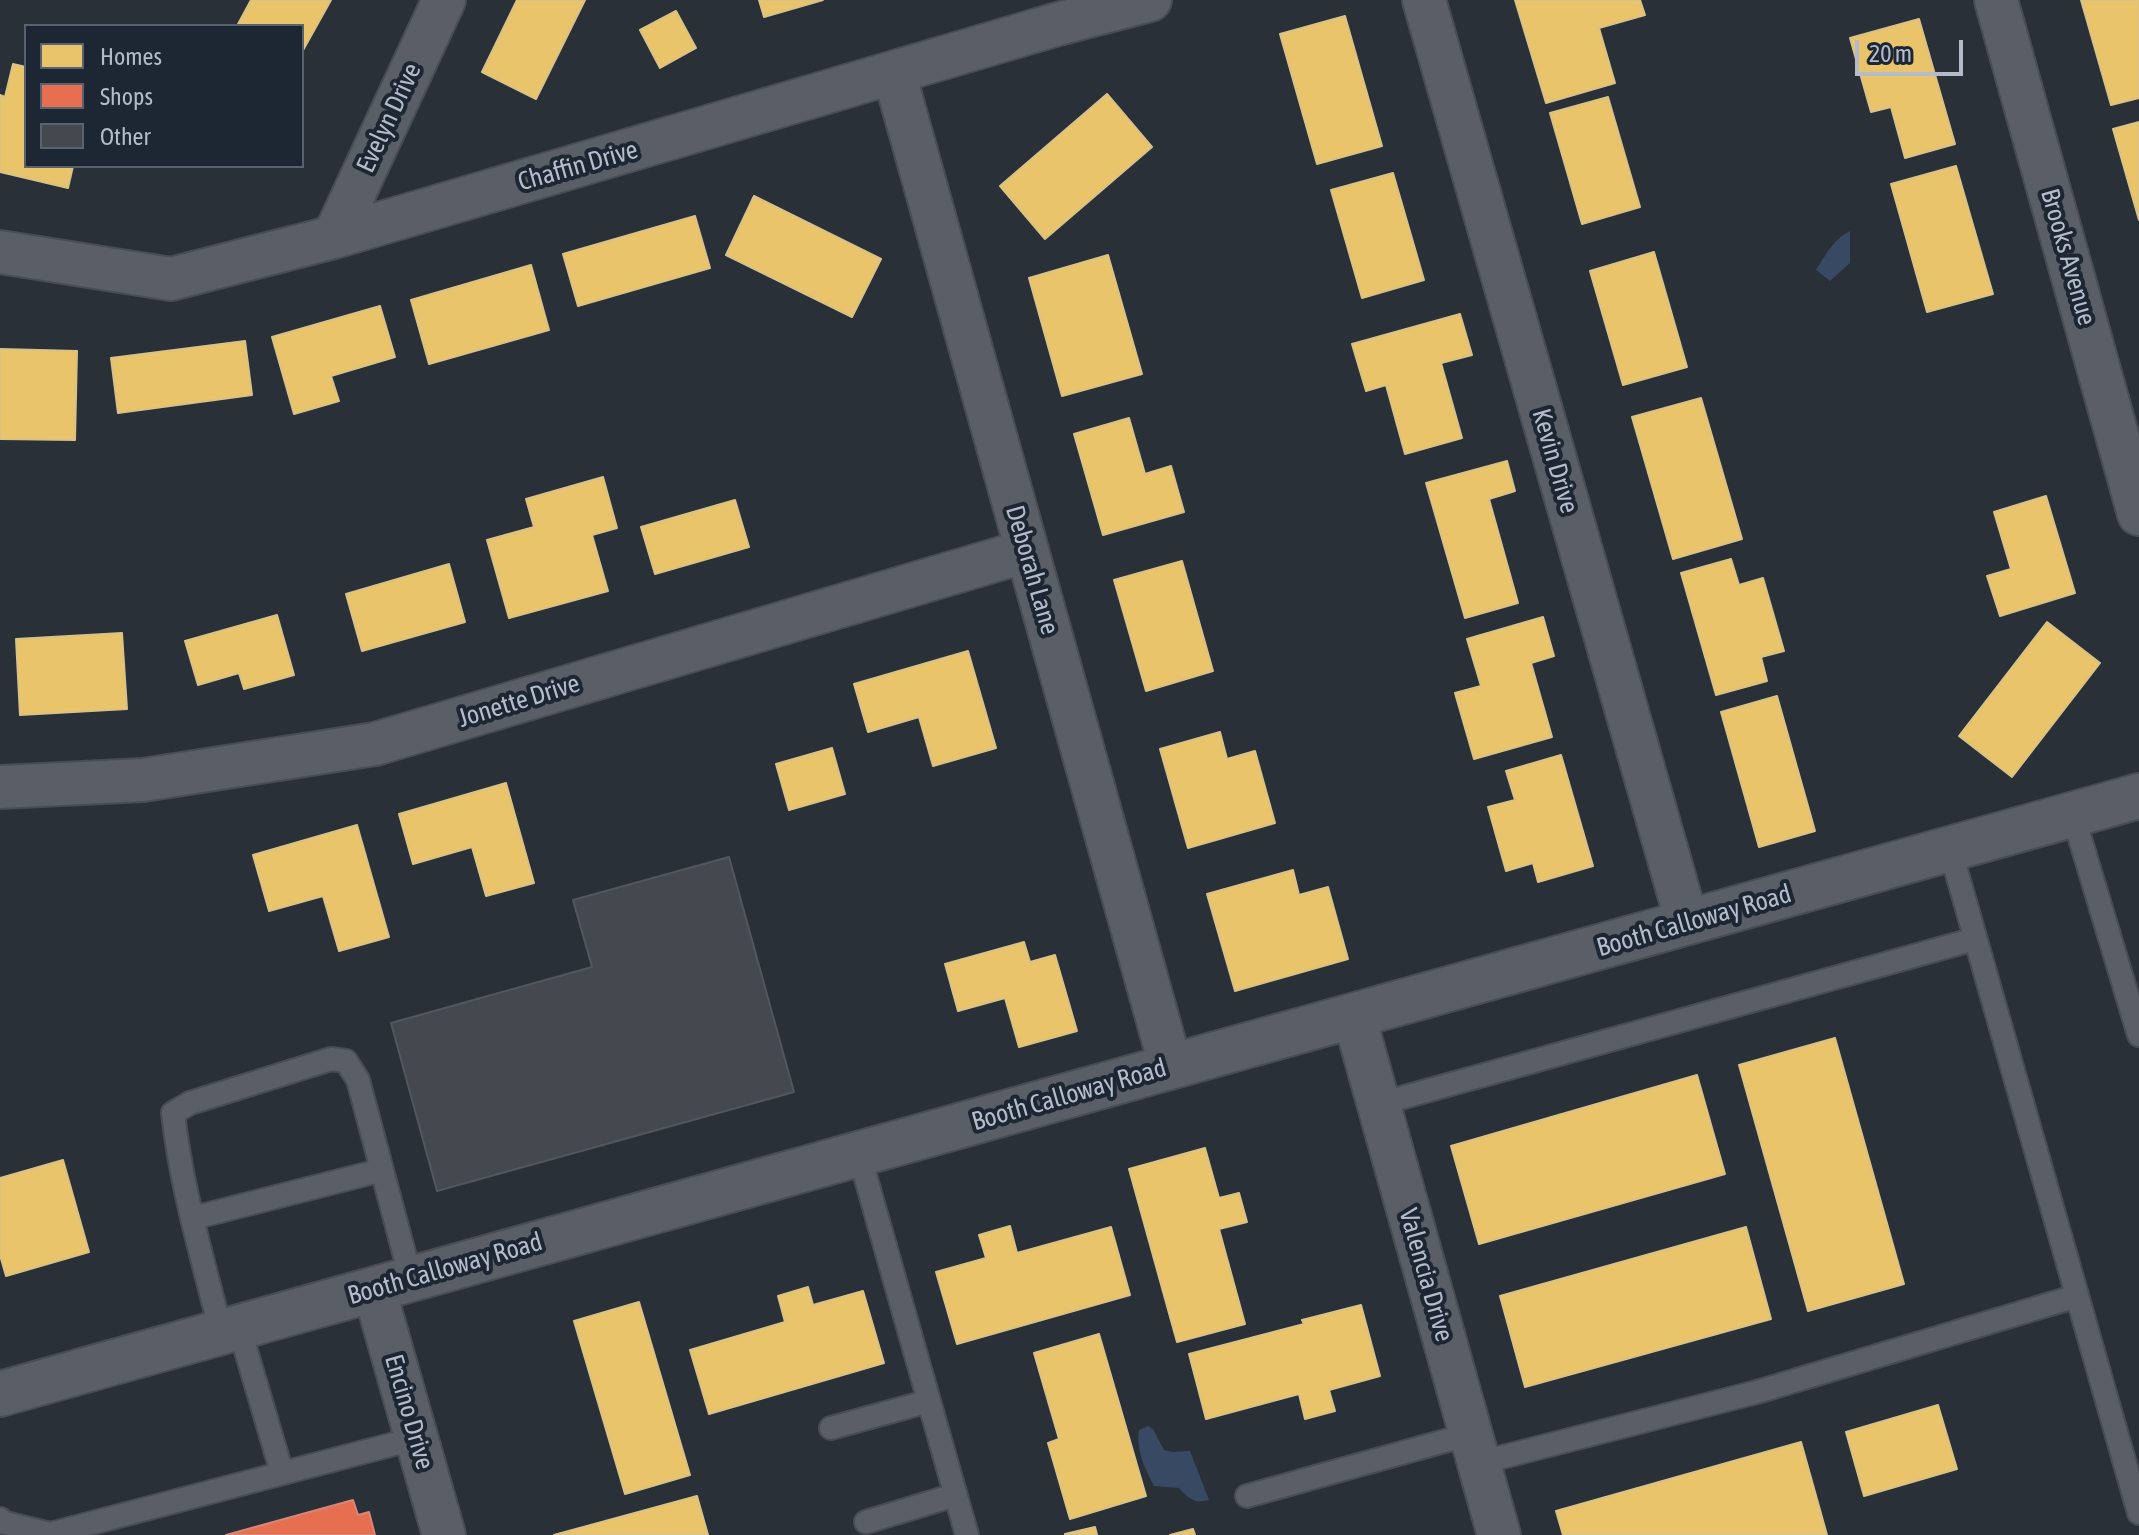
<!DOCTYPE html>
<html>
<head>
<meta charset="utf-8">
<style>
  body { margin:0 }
  #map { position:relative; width:2139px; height:1535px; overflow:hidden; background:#2a3038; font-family:"Asap Condensed",sans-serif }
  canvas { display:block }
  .legend { position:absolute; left:24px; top:24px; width:280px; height:144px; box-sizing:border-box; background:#1d2633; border:2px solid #59626f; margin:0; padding:10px 14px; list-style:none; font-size:24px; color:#b4bcc9 }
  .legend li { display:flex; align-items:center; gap:16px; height:40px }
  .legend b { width:40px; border:2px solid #59626f }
  .scale { position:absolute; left:1855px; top:40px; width:108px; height:36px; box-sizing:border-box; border:4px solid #b4bcc9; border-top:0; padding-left:10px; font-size:24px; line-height:28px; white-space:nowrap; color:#b4bcc9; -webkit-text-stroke:6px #1d2633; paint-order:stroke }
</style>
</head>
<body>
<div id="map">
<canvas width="2139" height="1535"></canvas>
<ul class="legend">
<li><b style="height:22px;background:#e9c46a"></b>Homes</li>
<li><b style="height:22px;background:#e76f51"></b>Shops</li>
<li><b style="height:22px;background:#444950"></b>Other</li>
</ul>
<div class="scale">20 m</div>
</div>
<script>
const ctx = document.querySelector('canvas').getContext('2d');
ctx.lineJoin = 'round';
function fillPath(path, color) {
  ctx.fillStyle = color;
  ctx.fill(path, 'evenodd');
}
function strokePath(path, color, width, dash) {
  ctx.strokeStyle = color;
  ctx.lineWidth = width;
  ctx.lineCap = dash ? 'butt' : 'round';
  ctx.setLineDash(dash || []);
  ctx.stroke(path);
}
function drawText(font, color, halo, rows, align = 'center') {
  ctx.font = font + ' "Asap Condensed",sans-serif';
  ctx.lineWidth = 8;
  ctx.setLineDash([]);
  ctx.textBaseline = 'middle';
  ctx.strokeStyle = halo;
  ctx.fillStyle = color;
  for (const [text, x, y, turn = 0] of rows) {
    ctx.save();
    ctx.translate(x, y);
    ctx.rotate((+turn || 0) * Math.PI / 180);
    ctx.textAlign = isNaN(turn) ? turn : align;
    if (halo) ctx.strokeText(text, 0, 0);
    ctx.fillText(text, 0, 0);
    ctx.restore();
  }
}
const water = new Path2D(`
  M 1850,231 L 1850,263 L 1830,281 L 1816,270 C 1827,253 1832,241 1850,231 Z
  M 1148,1426 L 1153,1429 L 1164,1450 L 1172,1452 L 1190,1451 L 1209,1500 C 1195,1504 1189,1499 1179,1488 L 1154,1486 C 1145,1468 1136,1451 1139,1430 Z`);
const homes = new Path2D(`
  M 251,0 L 331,0 L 302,52 L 302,26 L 237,26 Z
  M 517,0 L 585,0 L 536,99 L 482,72 Z
  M 759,0 L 823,0 L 764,17 Z
  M 1515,0 L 1640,0 L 1645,15 L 1599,28 L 1615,83 L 1546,103 Z
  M 2081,0 L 2139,0 L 2139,98 L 2111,105 Z
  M 676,11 L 696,48 L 660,68 L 640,30 Z
  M 1345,16 L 1382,146 L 1317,164 L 1280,34 Z
  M 1919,19 L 1955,144 L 1905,158 L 1891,107 L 1871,112 L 1850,38 Z
  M 13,64 L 26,67 L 26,166 L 73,166 L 68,188 L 0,172 L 0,95 L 5,97 Z
  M 1107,94 L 1152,147 L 1045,239 L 1000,186 Z
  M 1608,97 L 1640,207 L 1582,224 L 1550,113 Z
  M 2139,122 L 2139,220 L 2113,129 Z
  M 1956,166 L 1993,294 L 1927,312 L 1891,184 Z
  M 1393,173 L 1424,280 L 1362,298 L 1331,190 Z
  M 754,196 L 881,259 L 852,317 L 726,255 Z
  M 695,216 L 710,268 L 578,306 L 563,254 Z
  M 1654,252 L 1687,367 L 1623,385 L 1590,271 Z
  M 1108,255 L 1142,374 L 1062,396 L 1029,278 Z
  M 531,265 L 549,330 L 429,364 L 411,300 Z
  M 380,306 L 395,357 L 331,376 L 339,401 L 294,414 L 272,337 Z
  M 1460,314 L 1472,355 L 1441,363 L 1462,438 L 1405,454 L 1386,385 L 1366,391 L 1352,344 Z
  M 245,341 L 252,395 L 118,413 L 111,358 Z
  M 0,349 L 77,351 L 75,440 L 0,439 Z
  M 1701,398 L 1742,539 L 1673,559 L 1632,417 Z
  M 1129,418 L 1145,474 L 1171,466 L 1184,512 L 1103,535 L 1074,434 Z
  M 1507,461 L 1515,491 L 1489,499 L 1518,603 L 1465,618 L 1426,483 Z
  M 603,477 L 617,528 L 592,535 L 608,591 L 509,618 L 487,540 L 534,527 L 526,499 Z
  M 2046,496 L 2075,593 L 2000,616 L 1987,576 L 2011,569 L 1994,512 Z
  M 735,500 L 749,547 L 655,574 L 641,527 Z
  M 1731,559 L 1739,585 L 1763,578 L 1784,651 L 1761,657 L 1767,681 L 1716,695 L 1681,573 Z
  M 1182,561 L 1213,671 L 1146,691 L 1114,580 Z
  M 449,564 L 465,622 L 362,651 L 346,594 Z
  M 277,615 L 294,675 L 244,689 L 239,673 L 198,685 L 185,641 Z
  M 1543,617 L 1554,656 L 1531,663 L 1552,737 L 1474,759 L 1455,693 L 1481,686 L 1467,639 Z
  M 2047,622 L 2100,663 L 2012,777 L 1959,736 Z
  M 122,633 L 127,709 L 20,715 L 16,639 Z
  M 968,651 L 996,748 L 933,766 L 919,717 L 868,732 L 854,684 Z
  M 1777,696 L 1815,831 L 1759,847 L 1721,712 Z
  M 1220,732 L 1227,759 L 1255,751 L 1275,823 L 1188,848 L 1160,749 Z
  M 832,748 L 845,794 L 789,810 L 776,764 Z
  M 1561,755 L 1593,866 L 1538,882 L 1533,863 L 1506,871 L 1488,807 L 1515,800 L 1506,771 Z
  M 506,783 L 534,883 L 486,896 L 472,847 L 413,864 L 399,814 Z
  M 357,825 L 389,937 L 339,951 L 323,896 L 269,911 L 253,855 Z
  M 1293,870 L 1299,895 L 1328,887 L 1348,959 L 1235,991 L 1207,894 Z
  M 1024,942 L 1030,962 L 1055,955 L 1077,1031 L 1019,1047 L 1005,998 L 958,1011 L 945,964 Z
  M 1835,1038 L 1904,1284 L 1808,1311 L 1739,1065 Z
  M 1697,1075 L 1725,1174 L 1479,1244 L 1451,1146 Z
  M 1205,1148 L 1219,1198 L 1239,1193 L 1247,1222 L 1219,1229 L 1245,1324 L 1177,1342 L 1129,1169 Z
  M 63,1160 L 89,1252 L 6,1276 L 0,1255 L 0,1178 Z
  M 1010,1226 L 1017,1253 L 1111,1227 L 1130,1295 L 957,1344 L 936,1272 L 986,1258 L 979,1235 Z
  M 1746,1227 L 1771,1319 L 1525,1387 L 1500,1296 Z
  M 808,1287 L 813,1305 L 863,1291 L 884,1363 L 709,1414 L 690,1350 L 785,1322 L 778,1296 Z
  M 639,1302 L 690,1475 L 625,1494 L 574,1321 Z
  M 1361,1305 L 1380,1376 L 1329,1390 L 1335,1411 L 1305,1419 L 1299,1394 L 1206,1419 L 1189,1354 L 1304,1324 L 1302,1320 Z
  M 1099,1334 L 1146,1496 L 1070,1519 L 1048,1443 L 1059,1439 L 1034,1353 Z
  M 1938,1405 L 1957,1469 L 1864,1496 L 1846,1432 Z
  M 1801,1442 L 1827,1535 L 1563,1535 L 1556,1511 Z
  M 697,1496 L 708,1535 L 554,1535 Z
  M 1095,1527 L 1097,1535 L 1065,1535 L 1065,1534 Z
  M 1193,1529 L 1195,1535 L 1170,1535 Z`);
const shops = new Path2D(`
  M 353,1500 L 358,1515 L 369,1512 L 375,1535 L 226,1535 Z`);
const building = new Path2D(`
  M 729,857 L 794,1092 L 437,1191 L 391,1023 L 592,967 L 573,900 Z`);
const service = new Path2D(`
  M 2073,815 L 2139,1035
  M 1950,849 L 2139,1513
  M 1379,1104 L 1975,939
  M 859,1154 L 967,1535
  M 193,1218 L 382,1170
  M 239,1327 L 282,1473
  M 221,1332 C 203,1260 181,1187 173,1113 L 190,1103 L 331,1059 L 346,1061 L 358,1080 L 411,1279
  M 831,1428 L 929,1401
  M 1479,1463 L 1757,1392 L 2077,1296
  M 1247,1496 L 1470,1434
  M 0,1519 L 1,1522 L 50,1534 L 417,1438
  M 866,1522 L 955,1495`);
const minor = new Path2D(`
  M 1424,0 L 1687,922
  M 1996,0 L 2139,514
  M 894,73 L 1171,1067
  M 334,237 L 444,0
  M 0,252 L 171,279 L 334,237 L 1058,24 L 1150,0
  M 0,787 L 143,780 L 375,744 L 1026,551
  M 1354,1016 L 1499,1535
  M 374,1289 L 444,1535`);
const tertiary = new Path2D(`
  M 0,1394 L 2139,796`);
const streetNames = [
  ["Evelyn Drive",389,118,-65],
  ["Chaffin Drive",578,166,-16],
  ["Brooks Avenue",2068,257,74],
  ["Kevin Drive",1555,461,74],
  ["Deborah Lane",1032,570,74],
  ["Jonette Drive",519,701,-17],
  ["Booth Calloway Road",1694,921,-16],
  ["Booth Calloway Road",1069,1095,-16],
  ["Booth Calloway Road",445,1269,-16],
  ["Valencia Drive",1426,1275,74],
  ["Encino Drive",409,1412,74]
];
fillPath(water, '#384963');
fillPath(homes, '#e9c46a');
strokePath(homes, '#d9c286', 2);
fillPath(shops, '#e76f51');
strokePath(shops, '#d88675', 2);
fillPath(building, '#444950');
strokePath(building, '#52575f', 2);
strokePath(service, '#484c53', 26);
strokePath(minor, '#484c53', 46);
strokePath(tertiary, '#484c53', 48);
strokePath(service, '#5a5e66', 22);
strokePath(minor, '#5a5e66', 42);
strokePath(tertiary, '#5a5e66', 44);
drawText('26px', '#b4bcc9', '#1d2633', streetNames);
</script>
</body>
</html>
